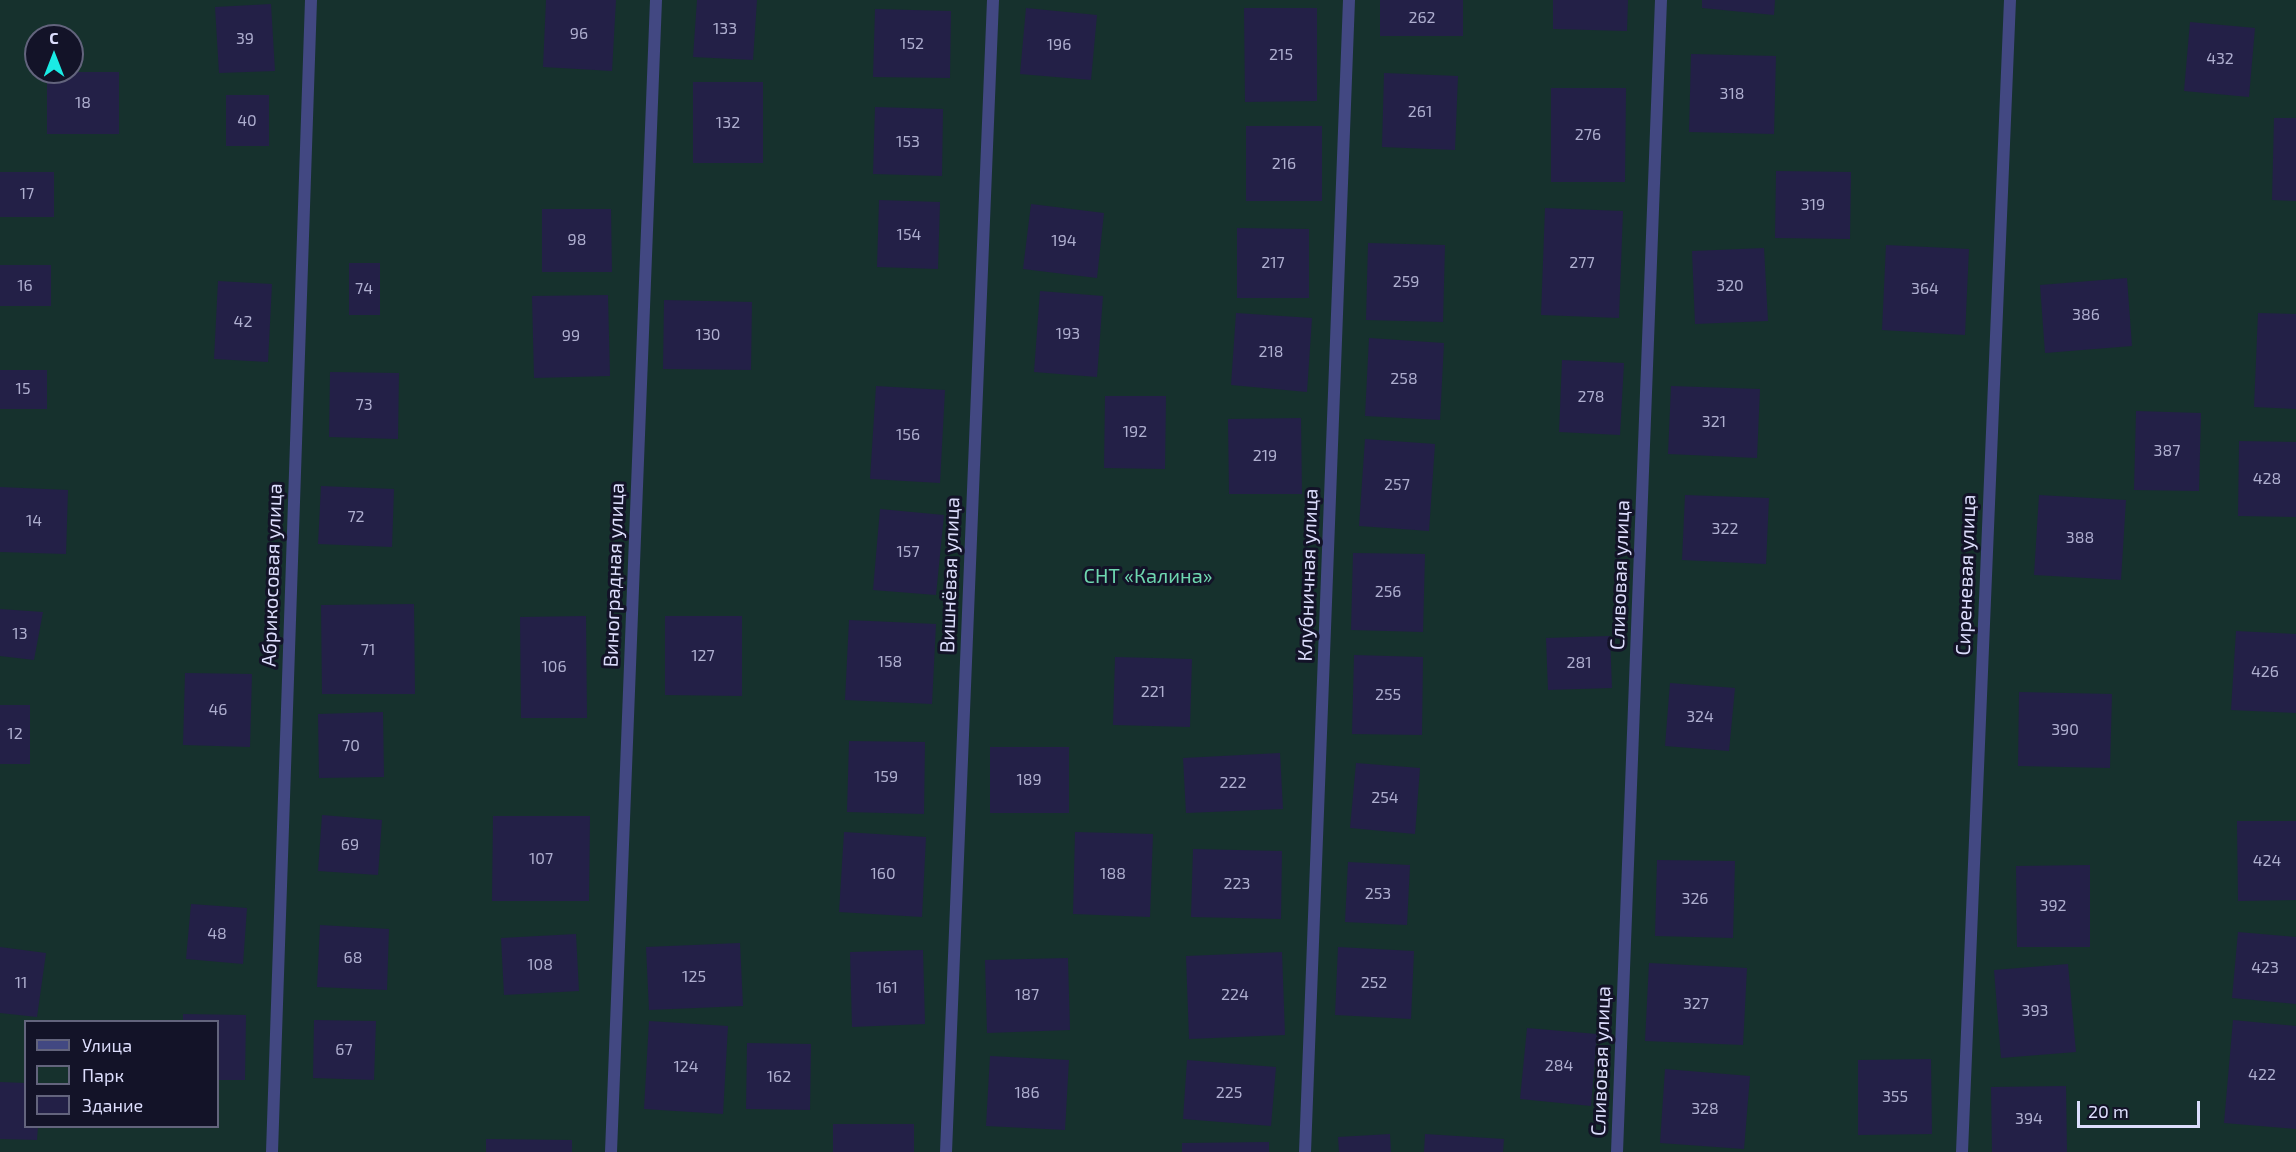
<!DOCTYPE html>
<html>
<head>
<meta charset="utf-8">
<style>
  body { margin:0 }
  #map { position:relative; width:2296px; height:1152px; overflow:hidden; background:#131328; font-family:"Exo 2",sans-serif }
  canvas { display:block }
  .legend { position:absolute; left:24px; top:1020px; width:195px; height:108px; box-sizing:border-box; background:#131328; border:2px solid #63647d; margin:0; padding:8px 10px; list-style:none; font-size:18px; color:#dcddfc }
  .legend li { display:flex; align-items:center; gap:12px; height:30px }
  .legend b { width:30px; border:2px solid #63647d }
  .north { position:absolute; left:24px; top:24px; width:60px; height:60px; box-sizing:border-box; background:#131328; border:2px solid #63647d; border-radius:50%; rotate:0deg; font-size:16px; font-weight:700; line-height:24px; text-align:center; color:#dcddfc }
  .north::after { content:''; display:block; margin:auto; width:21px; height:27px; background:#1aebe5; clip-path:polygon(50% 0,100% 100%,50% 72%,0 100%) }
  .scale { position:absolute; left:2077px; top:1101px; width:123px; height:27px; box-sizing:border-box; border:3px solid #dcddfc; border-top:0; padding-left:8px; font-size:18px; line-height:21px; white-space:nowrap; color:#dcddfc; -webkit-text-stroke:4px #131328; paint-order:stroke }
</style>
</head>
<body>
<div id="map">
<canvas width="2296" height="1152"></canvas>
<ul class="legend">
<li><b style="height:8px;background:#424882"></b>Улица</li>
<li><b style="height:16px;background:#16312d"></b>Парк</li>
<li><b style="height:16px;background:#232047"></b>Здание</li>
</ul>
<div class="north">С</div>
<div class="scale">20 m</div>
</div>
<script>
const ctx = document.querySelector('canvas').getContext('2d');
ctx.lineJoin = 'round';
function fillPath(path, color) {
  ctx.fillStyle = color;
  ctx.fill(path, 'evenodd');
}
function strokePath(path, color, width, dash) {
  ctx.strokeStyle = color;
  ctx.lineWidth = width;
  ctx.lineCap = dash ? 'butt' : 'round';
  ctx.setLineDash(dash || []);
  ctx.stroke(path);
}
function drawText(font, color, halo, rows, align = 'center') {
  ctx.font = font + ' "Exo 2",sans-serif';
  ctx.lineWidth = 6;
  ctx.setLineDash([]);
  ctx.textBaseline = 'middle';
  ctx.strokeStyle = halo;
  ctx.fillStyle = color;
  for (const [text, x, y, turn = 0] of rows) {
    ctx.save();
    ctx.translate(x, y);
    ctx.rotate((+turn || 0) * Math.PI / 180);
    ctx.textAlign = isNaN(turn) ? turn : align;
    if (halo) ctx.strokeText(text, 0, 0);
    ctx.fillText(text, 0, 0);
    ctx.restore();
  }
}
const green = new Path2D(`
  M 0,0 L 2296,0 L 2296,1152 L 0,1152 ZM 36,36 L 72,36 L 72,72 L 36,72 ZM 26,1022 L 218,1022 L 218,1126 L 26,1126 Z`);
const building = new Path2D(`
  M 546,0 L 616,0 L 612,71 L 543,67 Z
  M 697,0 L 757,0 L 753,60 L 693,57 Z
  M 1380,0 L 1463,0 L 1463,36 L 1380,36 Z
  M 1553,0 L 1628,0 L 1627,31 L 1553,29 Z
  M 1702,0 L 1775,0 L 1774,15 L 1702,8 Z
  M 271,4 L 275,71 L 219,73 L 215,7 Z
  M 1026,8 L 1097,15 L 1091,80 L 1020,74 Z
  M 1244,8 L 1317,8 L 1317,101 L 1245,102 Z
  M 875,9 L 951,11 L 950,78 L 873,77 Z
  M 2190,22 L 2255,28 L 2249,97 L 2184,91 Z
  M 1691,54 L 1776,56 L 1774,134 L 1689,132 Z
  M 47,72 L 119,72 L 119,134 L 47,134 Z
  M 1384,73 L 1458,76 L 1455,150 L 1382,147 Z
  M 693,82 L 763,82 L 763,163 L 693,163 Z
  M 1551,88 L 1626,88 L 1625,182 L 1551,182 Z
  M 226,95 L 269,95 L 269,146 L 226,146 Z
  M 875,107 L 943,109 L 942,176 L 873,174 Z
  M 2274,118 L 2296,118 L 2296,201 L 2272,200 Z
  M 1246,126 L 1322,126 L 1322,201 L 1246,201 Z
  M 1776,171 L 1851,172 L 1850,239 L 1775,238 Z
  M 0,172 L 54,172 L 54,217 L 0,217 Z
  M 879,200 L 940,202 L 938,269 L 877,267 Z
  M 1031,204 L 1104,213 L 1097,278 L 1023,269 Z
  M 1545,208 L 1623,211 L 1619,318 L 1541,315 Z
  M 542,209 L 611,209 L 612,272 L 542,272 Z
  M 1237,228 L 1309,229 L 1309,298 L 1237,298 Z
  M 1368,243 L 1445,245 L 1443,322 L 1366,320 Z
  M 1886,245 L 1969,249 L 1965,335 L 1882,330 Z
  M 1764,248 L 1768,321 L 1695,324 L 1692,251 Z
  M 349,263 L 380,263 L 380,315 L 349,315 Z
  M 0,265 L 51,265 L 51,306 L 0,306 Z
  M 2127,278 L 2132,346 L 2045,353 L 2040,285 Z
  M 218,281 L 272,284 L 268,362 L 214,359 Z
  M 1040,291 L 1103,296 L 1097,377 L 1034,372 Z
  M 608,295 L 610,376 L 534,378 L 532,296 Z
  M 664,300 L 752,302 L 751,370 L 663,369 Z
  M 1236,313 L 1312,318 L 1307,392 L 1231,385 Z
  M 2258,313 L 2296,314 L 2296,409 L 2254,407 Z
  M 1369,338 L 1444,343 L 1440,420 L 1365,416 Z
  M 1562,360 L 1624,363 L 1620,435 L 1559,432 Z
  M 0,370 L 47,370 L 47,409 L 0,409 Z
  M 330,372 L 399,373 L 398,439 L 329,437 Z
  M 876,386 L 945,390 L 940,483 L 870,479 Z
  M 1671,386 L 1760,389 L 1757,458 L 1668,454 Z
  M 1105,396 L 1166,396 L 1165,469 L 1104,468 Z
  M 2136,411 L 2201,413 L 2199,491 L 2134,490 Z
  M 1301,418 L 1302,494 L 1229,494 L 1228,419 Z
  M 1365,439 L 1435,444 L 1429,531 L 1359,526 Z
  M 2239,441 L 2296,442 L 2296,517 L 2238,516 Z
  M 321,486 L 394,489 L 392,547 L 318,544 Z
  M 0,487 L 68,490 L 66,554 L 0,552 Z
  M 1685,495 L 1769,498 L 1766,564 L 1682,560 Z
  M 2039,495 L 2126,500 L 2121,580 L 2034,575 Z
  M 880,509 L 944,515 L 936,595 L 873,590 Z
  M 1353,553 L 1425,554 L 1423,632 L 1351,630 Z
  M 414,604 L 415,694 L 322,694 L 321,605 Z
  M 0,609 L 43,612 L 34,660 L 0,656 Z
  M 586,616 L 587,718 L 521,718 L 520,617 Z
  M 665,616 L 742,616 L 742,696 L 665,695 Z
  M 849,620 L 936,624 L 932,704 L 845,700 Z
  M 2236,631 L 2296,634 L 2296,713 L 2231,710 Z
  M 1610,636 L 1612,688 L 1548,690 L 1546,638 Z
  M 1354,655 L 1423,657 L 1422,735 L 1352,734 Z
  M 1115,657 L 1192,659 L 1190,727 L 1113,725 Z
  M 185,673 L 252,674 L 250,747 L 183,745 Z
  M 1670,683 L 1735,688 L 1729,751 L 1665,746 Z
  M 2019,692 L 2112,694 L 2110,768 L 2018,766 Z
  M 0,705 L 30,705 L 30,764 L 0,764 Z
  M 383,712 L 384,777 L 319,778 L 318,714 Z
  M 849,741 L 925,742 L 924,814 L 847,812 Z
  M 990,747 L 1069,747 L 1069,813 L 990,813 Z
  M 1280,753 L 1283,809 L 1186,813 L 1183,758 Z
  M 1356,763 L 1420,768 L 1415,834 L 1350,828 Z
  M 322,815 L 382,820 L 378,875 L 318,871 Z
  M 493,816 L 590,816 L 589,901 L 492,901 Z
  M 2237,821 L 2296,821 L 2296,900 L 2238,901 Z
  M 844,832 L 926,837 L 922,917 L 839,912 Z
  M 1075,832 L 1153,834 L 1150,917 L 1073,914 Z
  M 1193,849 L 1282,851 L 1281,919 L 1191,917 Z
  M 1657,860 L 1735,861 L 1733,938 L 1655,936 Z
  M 1348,862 L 1410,865 L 1407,925 L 1345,922 Z
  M 2090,865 L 2090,947 L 2017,947 L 2016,866 Z
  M 191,904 L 247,908 L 243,964 L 186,959 Z
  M 320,925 L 389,929 L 387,990 L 317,987 Z
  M 2238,932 L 2296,937 L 2296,1004 L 2232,998 Z
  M 576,934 L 579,991 L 504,995 L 501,938 Z
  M 740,943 L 743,1006 L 649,1010 L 646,947 Z
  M 0,947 L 46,953 L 37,1017 L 0,1013 Z
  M 1338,947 L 1414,951 L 1411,1019 L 1335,1015 Z
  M 923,950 L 925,1024 L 852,1027 L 850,952 Z
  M 1282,952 L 1285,1035 L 1189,1039 L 1186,956 Z
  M 1068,958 L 1070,1030 L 987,1033 L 985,960 Z
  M 1649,963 L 1747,968 L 1743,1045 L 1645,1041 Z
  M 2068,964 L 2076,1052 L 2001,1058 L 1994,970 Z
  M 183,1014 L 246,1015 L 245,1080 L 218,1080 L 218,1022 L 183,1022 Z
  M 314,1020 L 376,1021 L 374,1080 L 313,1078 Z
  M 2233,1020 L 2296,1026 L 2296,1129 L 2224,1123 Z
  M 649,1021 L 728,1026 L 723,1114 L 644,1109 Z
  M 1527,1028 L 1597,1034 L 1591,1106 L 1520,1099 Z
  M 747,1043 L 811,1044 L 810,1110 L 746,1109 Z
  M 990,1056 L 1069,1060 L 1065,1130 L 986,1126 Z
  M 1931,1059 L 1932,1134 L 1858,1135 L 1858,1060 Z
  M 1187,1060 L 1276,1067 L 1271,1126 L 1183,1119 Z
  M 1665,1069 L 1750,1076 L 1744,1149 L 1660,1143 Z
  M 0,1082 L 26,1083 L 26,1126 L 38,1126 L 37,1140 L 0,1139 Z
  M 2066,1086 L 2067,1152 L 1992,1152 L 1991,1087 Z
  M 833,1124 L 914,1124 L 914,1152 L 833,1152 Z
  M 1390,1134 L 1391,1152 L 1339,1152 L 1338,1137 Z
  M 1425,1134 L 1504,1139 L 1503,1152 L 1424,1152 Z
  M 486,1139 L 572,1140 L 572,1152 L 486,1152 Z
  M 1269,1142 L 1269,1152 L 1182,1152 L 1182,1143 Z`);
const street = new Path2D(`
  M 272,1152 L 311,0
  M 611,1152 L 656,0
  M 946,1152 L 993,0
  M 1305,1152 L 1349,0
  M 1617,1152 L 1661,0
  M 1962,1152 L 2010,0`);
const numberNames = [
  ["262",1422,18],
  ["133",725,29],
  ["96",579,34],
  ["39",245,39],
  ["152",912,44],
  ["196",1059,45],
  ["215",1281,55],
  ["432",2220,59],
  ["318",1732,94],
  ["18",83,103],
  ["261",1420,112],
  ["40",247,121],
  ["132",728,123],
  ["276",1588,135],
  ["153",908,142],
  ["216",1284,164],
  ["17",27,194],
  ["319",1813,205],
  ["154",909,235],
  ["98",577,240],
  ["194",1064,241],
  ["217",1273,263],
  ["277",1582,263],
  ["259",1406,282],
  ["16",25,286],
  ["320",1730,286],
  ["74",364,289],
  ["364",1925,289],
  ["386",2086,315],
  ["42",243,322],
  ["193",1068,334],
  ["130",708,335],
  ["99",571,336],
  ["218",1271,352],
  ["258",1404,379],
  ["15",23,389],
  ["278",1591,397],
  ["73",364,405],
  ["321",1714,422],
  ["192",1135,432],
  ["156",908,435],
  ["387",2167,451],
  ["219",1265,456],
  ["428",2267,479],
  ["257",1397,485],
  ["72",356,517],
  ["14",34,521],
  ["322",1725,529],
  ["388",2080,538],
  ["157",908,552],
  ["256",1388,592],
  ["13",20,634],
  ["71",368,650],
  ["127",703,656],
  ["158",890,662],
  ["281",1579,663],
  ["106",554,667],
  ["426",2265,672],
  ["221",1153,692],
  ["255",1388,695],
  ["46",218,710],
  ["324",1700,717],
  ["390",2065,730],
  ["12",15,734],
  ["70",351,746],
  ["159",886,777],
  ["189",1029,780],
  ["222",1233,783],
  ["254",1385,798],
  ["69",350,845],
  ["107",541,859],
  ["424",2267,861],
  ["160",883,874],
  ["188",1113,874],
  ["223",1237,884],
  ["253",1378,894],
  ["326",1695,899],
  ["392",2053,906],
  ["48",217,934],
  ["68",353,958],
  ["108",540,965],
  ["423",2265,968],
  ["125",694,977],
  ["11",21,983],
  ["252",1374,983],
  ["161",887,988],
  ["187",1027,995],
  ["224",1235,995],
  ["327",1696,1004],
  ["393",2035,1011],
  ["67",344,1050],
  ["284",1559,1066],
  ["124",686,1067],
  ["422",2262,1075],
  ["162",779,1077],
  ["186",1027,1093],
  ["225",1229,1093],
  ["355",1895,1097],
  ["328",1705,1109],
  ["394",2029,1119]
];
const streetNames = [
  ["Абрикосовая улица",272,575,-88],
  ["Виноградная улица",614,575,-88],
  ["Вишнёвая улица",950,575,-88],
  ["Клубничная улица",1308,575,-88],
  ["Сливовая улица",1620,575,-88],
  ["Сиреневая улица",1966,575,-88],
  ["Сливовая улица",1601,1061,-88]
];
const parkNames = [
  ["СНТ «Калина»",1148,576]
];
fillPath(green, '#16312d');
fillPath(building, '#232047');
strokePath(street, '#424882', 12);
drawText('16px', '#aeaecf', null, numberNames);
drawText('20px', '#dcddfc', '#131328', streetNames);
drawText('20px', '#6ed7af', '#131328', parkNames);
</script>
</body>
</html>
